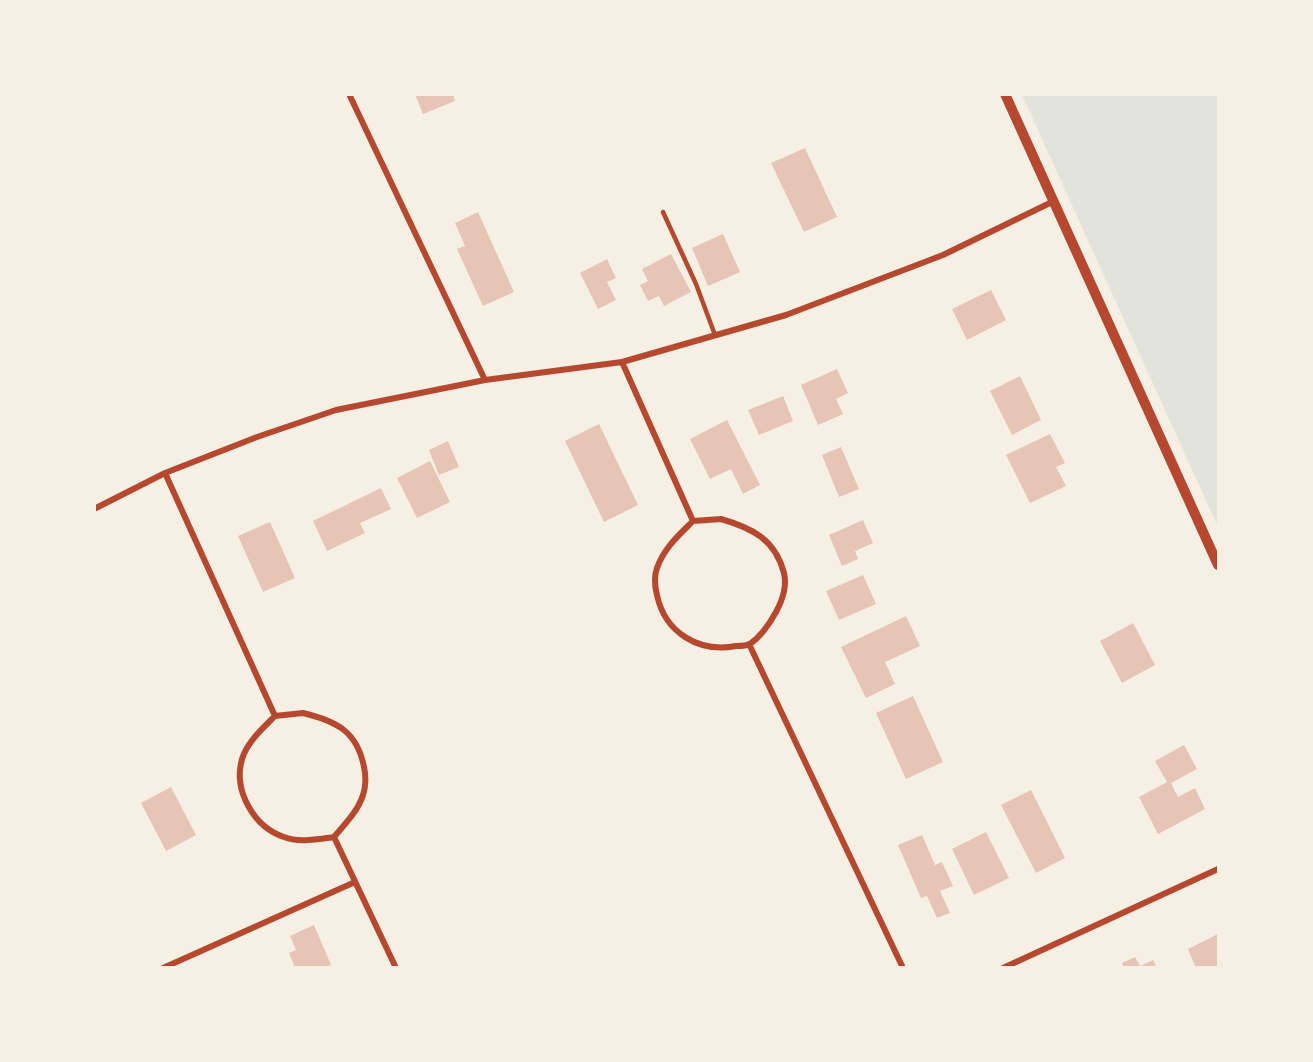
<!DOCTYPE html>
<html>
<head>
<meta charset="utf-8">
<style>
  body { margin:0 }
  #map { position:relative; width:1313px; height:1062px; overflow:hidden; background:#f6efe4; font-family:Poppins,sans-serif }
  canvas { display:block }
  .frame { position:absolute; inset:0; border:96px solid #f6efe4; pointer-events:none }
</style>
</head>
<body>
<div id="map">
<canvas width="1313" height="1062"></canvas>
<div class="frame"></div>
</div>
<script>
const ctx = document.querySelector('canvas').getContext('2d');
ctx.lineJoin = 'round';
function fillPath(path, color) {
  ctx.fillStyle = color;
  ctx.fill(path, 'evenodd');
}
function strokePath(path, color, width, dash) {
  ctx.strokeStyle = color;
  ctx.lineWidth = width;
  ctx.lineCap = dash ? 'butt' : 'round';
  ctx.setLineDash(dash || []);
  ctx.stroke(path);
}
const green = new Path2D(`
  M 1022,95 L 1218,95 L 1218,527 Z`);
const building = new Path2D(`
  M 415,94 L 453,94 L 455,101 L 423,114 Z
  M 805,148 L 837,217 L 804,232 L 771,163 Z
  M 478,212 L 514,292 L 483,306 L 457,249 L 465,246 L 455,223 Z
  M 723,234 L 740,272 L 708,286 L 692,248 Z
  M 671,254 L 691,292 L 664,306 L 659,296 L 648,301 L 640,285 L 648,281 L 642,269 Z
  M 607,259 L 616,278 L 607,282 L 616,300 L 598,309 L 580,273 Z
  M 991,290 L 1006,320 L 967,340 L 952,309 Z
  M 837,369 L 848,393 L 836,399 L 843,414 L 818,425 L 801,385 Z
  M 1020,376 L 1041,420 L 1012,435 L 990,391 Z
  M 783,396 L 793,421 L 759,435 L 748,410 Z
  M 727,420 L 760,485 L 743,494 L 731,469 L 710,479 L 690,439 Z
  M 599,424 L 638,505 L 604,522 L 565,441 Z
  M 1050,434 L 1065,463 L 1056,467 L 1066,486 L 1030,503 L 1006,455 Z
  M 448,441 L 459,467 L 439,475 L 429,450 Z
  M 841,447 L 859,489 L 839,497 L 822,455 Z
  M 430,461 L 450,502 L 417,518 L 397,478 Z
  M 381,488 L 391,509 L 360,523 L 365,533 L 327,551 L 313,521 Z
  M 863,520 L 873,543 L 855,551 L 858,559 L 842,566 L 829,535 Z
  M 270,522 L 295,578 L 263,592 L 238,536 Z
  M 863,575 L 876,604 L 839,620 L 826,591 Z
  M 906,616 L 920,646 L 885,662 L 895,684 L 866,698 L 841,647 Z
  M 1133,623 L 1155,665 L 1122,683 L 1100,641 Z
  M 913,696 L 943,762 L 906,779 L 876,713 Z
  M 1184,745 L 1197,769 L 1171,783 L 1178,797 L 1195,788 L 1205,809 L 1158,834 L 1139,797 L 1167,782 L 1155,761 Z
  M 171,787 L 196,835 L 166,851 L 141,803 Z
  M 1031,790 L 1065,858 L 1036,873 L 1001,805 Z
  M 986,832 L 1009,878 L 974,895 L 952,849 Z
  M 922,835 L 935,865 L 942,862 L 953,886 L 940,891 L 950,913 L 937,918 L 927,896 L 921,898 L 898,845 Z
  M 314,925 L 331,965 L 324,968 L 295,968 L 289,953 L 296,950 L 290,936 Z
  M 1218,934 L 1218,968 L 1196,968 L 1188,949 Z
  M 1135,957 L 1140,966 L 1153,960 L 1157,968 L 1124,968 L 1122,963 Z`);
const service = new Path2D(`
  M 663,212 L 696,284 L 715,335`);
const minor = new Path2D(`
  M 349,94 L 485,380
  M 622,362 L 693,521
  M 165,473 L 275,716
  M 94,509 L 165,473 L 257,437 L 336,410 L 485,380 L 622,362 L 786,315 L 943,255 L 1054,201
  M 721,519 C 752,528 775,539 784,573 C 787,586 782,601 776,612 C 770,623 760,637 750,644 C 746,646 740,646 736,646 C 699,653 665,633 657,595 C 655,587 654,576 657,568 C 664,548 678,536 693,521 Z
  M 749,644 L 903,968
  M 303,713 C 336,721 357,731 364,767 C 366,775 366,787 363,795 C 358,811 345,824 334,837 C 318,839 299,843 284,837 C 254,827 233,791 242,759 C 247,742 263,728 275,716 Z
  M 334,837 L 396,968
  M 163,968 L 355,882
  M 1003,968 L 1218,869`);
const tertiary = new Path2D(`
  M 1005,94 L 1218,565`);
fillPath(green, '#e2e4dc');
fillPath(building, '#e6c5b7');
strokePath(service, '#b5482f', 4.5);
strokePath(minor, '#b5482f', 6);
strokePath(tertiary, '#b5482f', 10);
</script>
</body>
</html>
